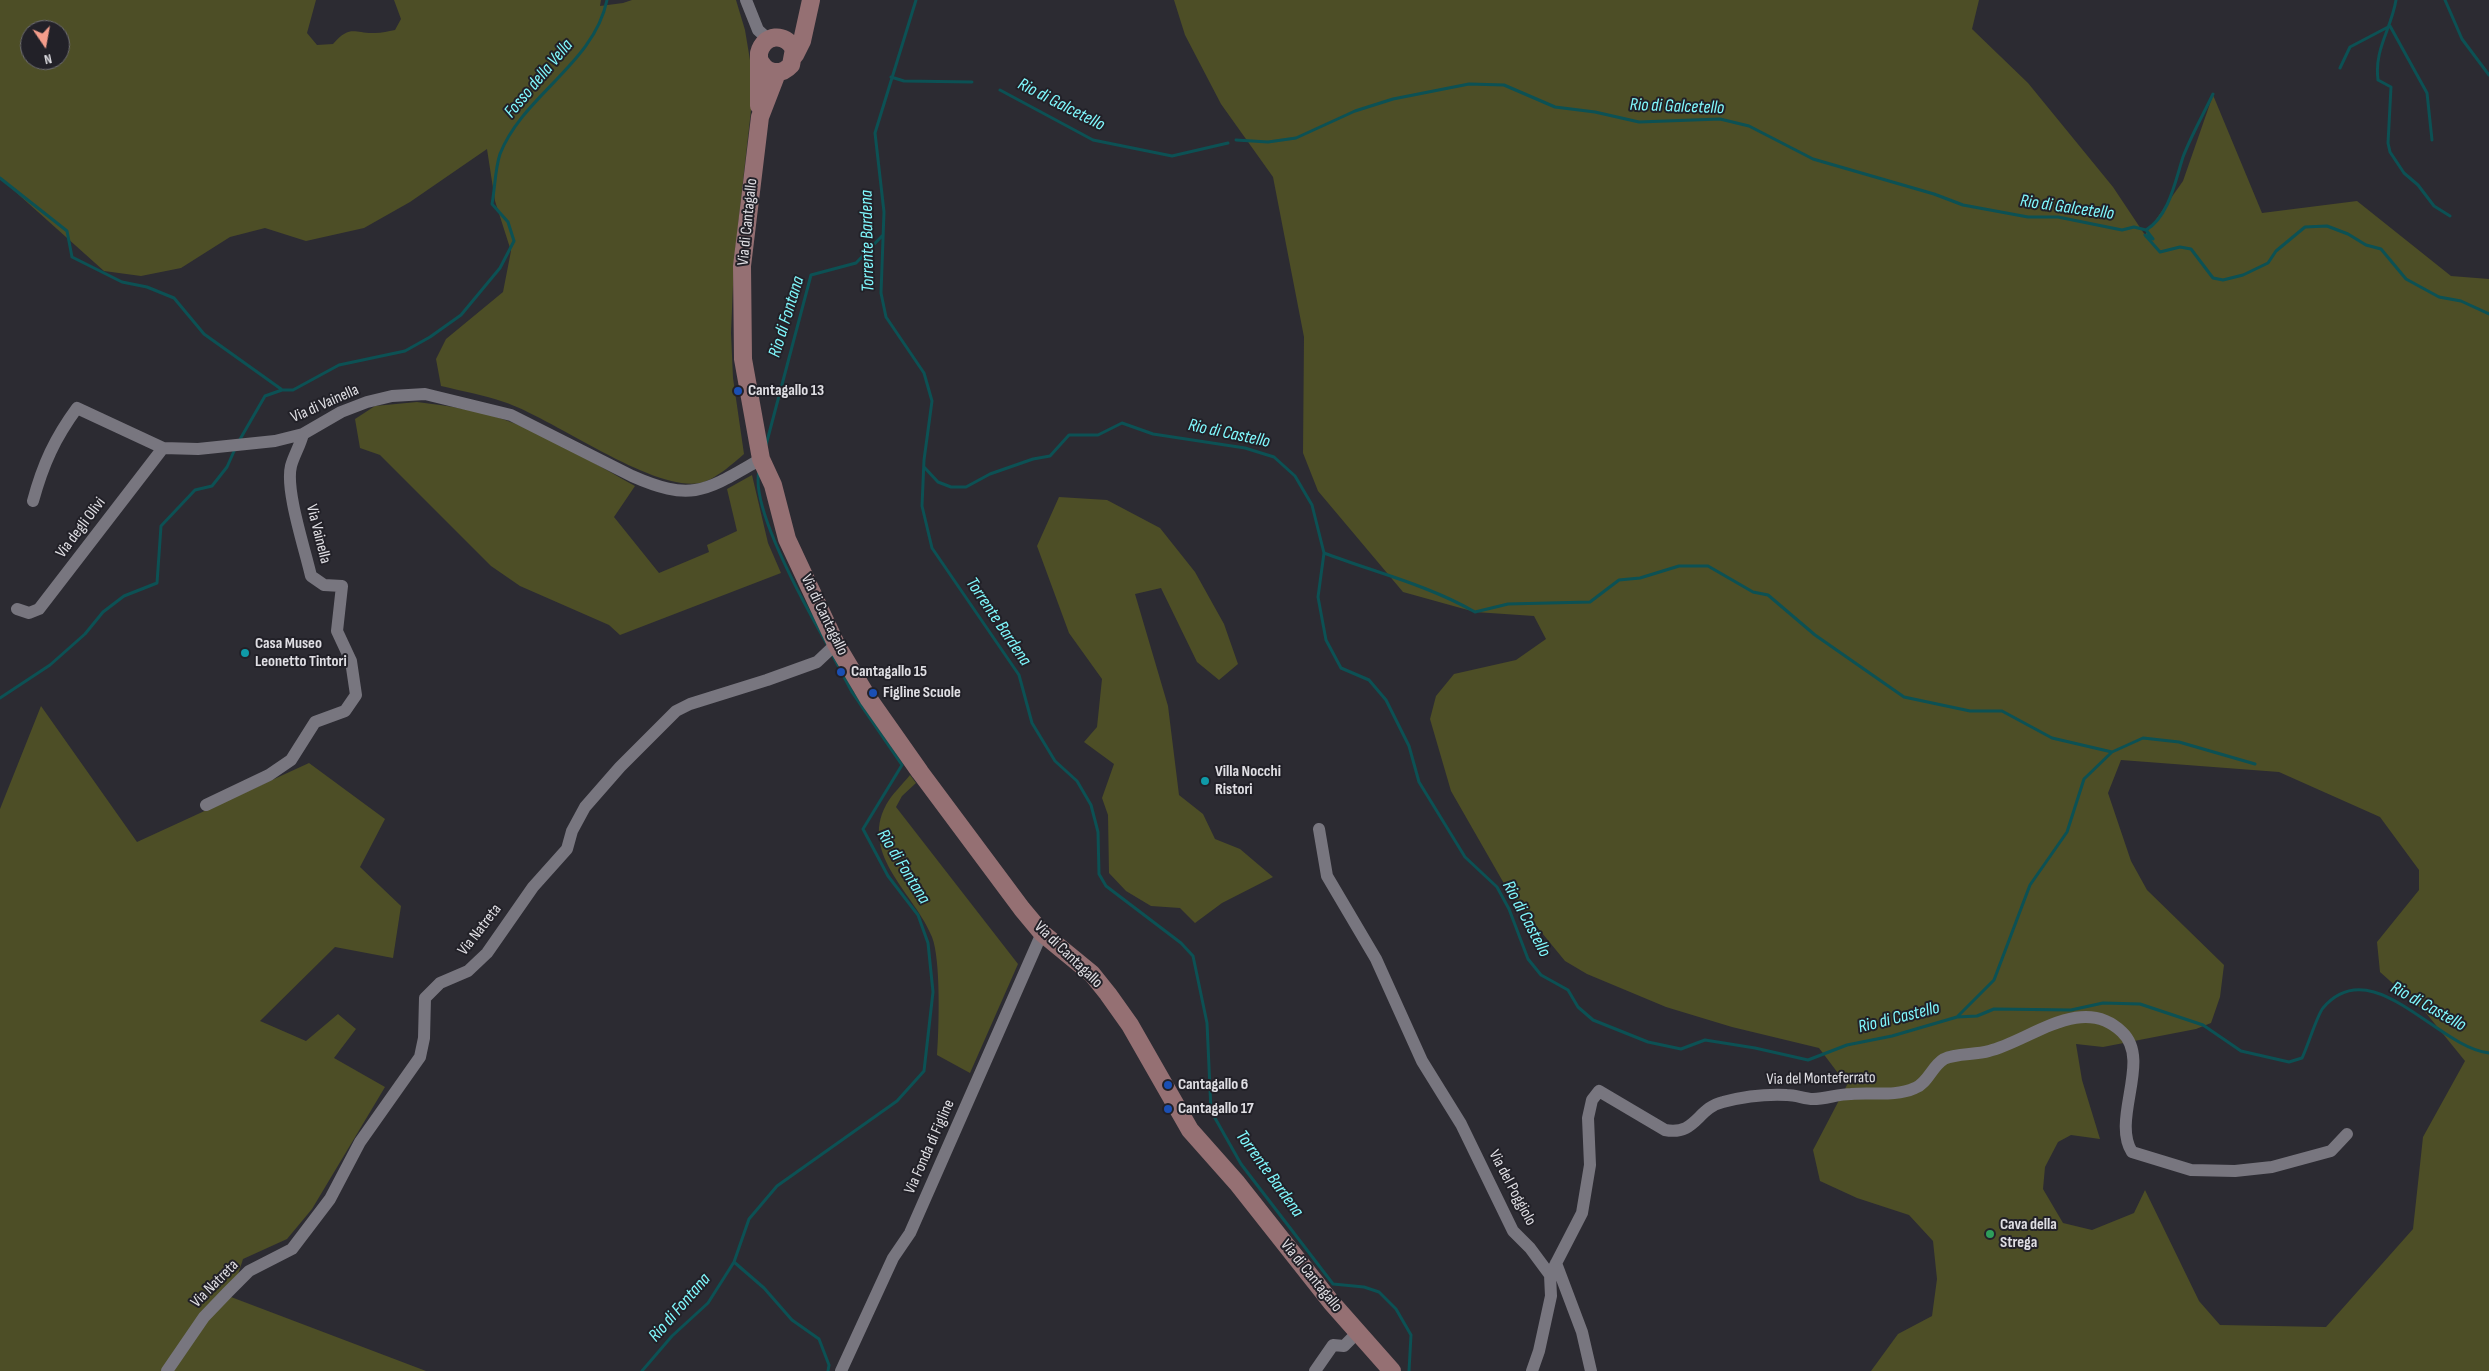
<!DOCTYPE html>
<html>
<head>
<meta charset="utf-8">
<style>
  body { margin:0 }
  #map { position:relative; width:2489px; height:1371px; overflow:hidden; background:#2c2b32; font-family:"Sofia Sans Condensed",sans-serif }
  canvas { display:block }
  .north { position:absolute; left:20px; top:20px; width:50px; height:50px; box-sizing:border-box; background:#222128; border:1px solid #6e6d73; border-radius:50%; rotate:168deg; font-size:14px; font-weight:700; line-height:20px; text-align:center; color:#e0dfe4 }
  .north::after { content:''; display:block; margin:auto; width:18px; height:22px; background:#f49d8b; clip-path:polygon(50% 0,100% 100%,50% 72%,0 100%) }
</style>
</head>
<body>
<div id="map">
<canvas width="2489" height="1371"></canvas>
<div class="north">N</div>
</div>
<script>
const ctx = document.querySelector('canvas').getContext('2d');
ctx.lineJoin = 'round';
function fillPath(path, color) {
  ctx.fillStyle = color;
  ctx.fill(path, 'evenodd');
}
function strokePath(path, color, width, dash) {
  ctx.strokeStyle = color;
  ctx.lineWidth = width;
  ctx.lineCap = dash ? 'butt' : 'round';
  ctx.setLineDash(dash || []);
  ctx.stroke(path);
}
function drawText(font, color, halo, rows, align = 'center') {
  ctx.font = font + ' "Sofia Sans Condensed",sans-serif';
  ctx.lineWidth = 4;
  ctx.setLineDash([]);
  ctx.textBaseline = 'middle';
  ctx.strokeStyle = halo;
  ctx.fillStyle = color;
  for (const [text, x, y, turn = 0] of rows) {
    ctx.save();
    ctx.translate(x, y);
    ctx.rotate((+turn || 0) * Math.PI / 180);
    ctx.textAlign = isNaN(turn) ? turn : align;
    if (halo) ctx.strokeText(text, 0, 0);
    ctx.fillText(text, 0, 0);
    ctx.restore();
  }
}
const green = new Path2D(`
  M 0,0 L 316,0 L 307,33 L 317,45 L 333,44 C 351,24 354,34 375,33 C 382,33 388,31 395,30 L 401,19 L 394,0 L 601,0 L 600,6 L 623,3 L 632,0 L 736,0 L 745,30 L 754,84 L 734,261 L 731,333 L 733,378 L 744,454 C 734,463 713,481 700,483 C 652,492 553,418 504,402 C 484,395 462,391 441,386 L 436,359 L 446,339 L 503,292 L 511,251 L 495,201 L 487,149 L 410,202 L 364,228 L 306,241 L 265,228 L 230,237 L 181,268 L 141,276 L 104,271 L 0,178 ZM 30,30 L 60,30 L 60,60 L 30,60 Z
  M 1174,0 L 1979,0 L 1972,29 L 2028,83 L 2113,187 L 2145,235 L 2183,181 L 2213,95 L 2262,213 L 2357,201 L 2451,276 L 2489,279 L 2489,1371 L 1871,1371 L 1898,1334 L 1932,1316 L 1937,1279 L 1933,1241 L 1909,1215 L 1857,1198 L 1820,1181 L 1813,1150 L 1847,1085 L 1819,1048 L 1732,1027 L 1666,1007 L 1587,974 L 1565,961 L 1510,894 L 1451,791 L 1430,719 L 1436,696 L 1454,674 L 1516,660 L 1546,639 L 1534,616 L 1475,612 L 1403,592 L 1318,491 L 1303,453 L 1304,337 L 1273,177 L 1221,104 L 1185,35 ZM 2121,760 L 2279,772 L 2380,817 L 2419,870 L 2419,890 L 2377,942 L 2380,972 L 2426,1013 L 2465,1061 L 2423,1137 L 2413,1229 L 2326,1327 L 2220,1325 L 2199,1301 L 2145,1190 L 2134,1213 L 2092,1230 L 2063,1223 L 2043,1189 L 2045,1167 L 2058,1142 L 2071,1135 L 2100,1139 L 2082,1080 L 2076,1044 L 2103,1047 L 2196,1029 L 2211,1023 L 2220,997 L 2224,965 L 2147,890 L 2131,861 L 2108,793 Z
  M 417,402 C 447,406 480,410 508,421 C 551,436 595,464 635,486 L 614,517 L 659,573 L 709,552 L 707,545 L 737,531 L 727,489 L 752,475 L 768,543 L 781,573 L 620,635 L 609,625 L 520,586 L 491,566 L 380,455 L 360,448 L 355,419 L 375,406 Z
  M 1059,497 L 1107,500 L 1160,528 L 1195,572 L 1224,624 L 1238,664 L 1219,680 L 1197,662 L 1161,588 L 1135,594 L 1168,706 L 1179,795 L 1203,814 L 1215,839 L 1240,849 L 1273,877 L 1222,903 L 1195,923 L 1180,908 L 1151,906 L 1126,891 L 1109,873 L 1108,815 L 1102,798 L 1114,764 L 1084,742 L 1097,727 L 1102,679 L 1069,633 L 1037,546 Z
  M 41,706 L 137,842 L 309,763 L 385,819 L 360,867 L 401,906 L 393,958 L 335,947 L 260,1021 L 306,1041 L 338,1014 L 356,1029 L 334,1058 L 385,1087 L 312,1209 L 287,1239 L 243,1259 L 231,1297 L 426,1371 L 0,1371 L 0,809 Z
  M 910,775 L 916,783 L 902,796 L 896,807 L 1018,964 L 970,1073 L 937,1055 C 939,1029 941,960 932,937 C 916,895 859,855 886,805 C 892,794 902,785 910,775 Z`);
const stream = new Path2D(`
  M 916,0 L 875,133 L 884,212 L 881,293 L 886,317 L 924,373 L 932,401 L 924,460 L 922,506 L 932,548 L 1019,675 L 1032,723 L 1055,761 L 1077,781 L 1091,805 L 1098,832 L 1099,874 L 1106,886 L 1181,943 L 1193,956 L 1207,1023 L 1211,1111 L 1241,1164 L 1333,1284 L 1364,1287 L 1379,1292 L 1396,1309 L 1411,1335 L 1409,1371
  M 2396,0 C 2391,30 2374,49 2378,80 L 2391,87 L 2388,143 L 2390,152 L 2404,173 L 2418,185 L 2434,206 L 2450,216
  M 2445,0 L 2462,39 L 2489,75
  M 2340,68 L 2350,47 L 2390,26 L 2427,93 L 2432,140
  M 891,77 L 904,81 L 972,82
  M 1000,90 L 1093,140 L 1172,156 L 1228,143
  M 1236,140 L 1268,142 L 1296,138 L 1355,111 L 1393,99 L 1469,84 L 1504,85 L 1555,107 L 1595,112 L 1639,122 L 1720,119 L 1749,126 L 1813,159 L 1934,194 L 1963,205 L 2028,217 L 2058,217 L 2122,230 L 2134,227 L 2146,230 L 2153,239 L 2145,235 L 2160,252 L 2180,247 L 2191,249 L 2213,278 L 2223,280 L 2243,275 L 2268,263 L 2276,251 L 2305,227 L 2327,226 L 2348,234 L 2366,245 L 2381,249 L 2406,279 L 2439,297 L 2461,301 L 2489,314
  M 0,178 L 67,231 L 72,257 L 122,282 L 147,287 L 174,298 L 204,334 L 281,389
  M 2146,230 C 2169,216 2175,182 2183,157 C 2191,136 2203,115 2213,94
  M 239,441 L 265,396 L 282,390 L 293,390 L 339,365 L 405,351 L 430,337 L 461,315 L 500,268 L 514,241 L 508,222 L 492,204 C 495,188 495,169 500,154 C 523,95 594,64 607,0
  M 766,445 L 811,275 L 856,263 L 883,235
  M 924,467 L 938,482 L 951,487 L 966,487 L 990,474 L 1033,459 L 1050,456 L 1069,435 L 1098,435 L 1122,423 L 1153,434 L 1245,448 L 1274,457 L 1295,476 L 1312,505 L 1324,553 L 1318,597 L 1326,640 L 1341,668 L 1369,680 L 1386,700 L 1409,746 L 1419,782 L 1465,857 L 1497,887 L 1509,909 L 1528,959 L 1541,975 L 1568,990 L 1578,1007 L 1593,1020 L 1648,1042 L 1681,1049 L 1705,1040 L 1755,1048 L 1808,1060 L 1847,1045 L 1892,1036 L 1957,1017 L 1977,1016 L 1994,1009 L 2071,1010 L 2103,1003 L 2140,1004 L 2203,1025 L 2241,1051 L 2289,1062 L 2302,1058 C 2307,1048 2318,1013 2323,1008 C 2372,950 2438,1048 2489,1053
  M 759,471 C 750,508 807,609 827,644
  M 1324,553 C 1374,572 1428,585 1475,612 L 1508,604 L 1590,602 L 1619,580 L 1640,578 L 1679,566 L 1708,566 L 1753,592 L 1768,595 L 1815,635 L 1904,697 L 1970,711 L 2002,711 L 2052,738 L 2112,752
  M 0,698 L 50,665 L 85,634 L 103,612 L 124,596 L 157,583 L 161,526 L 195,490 L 212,486 L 227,467 L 235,449
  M 1957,1017 L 1994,980 L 2030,885 L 2067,832 L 2084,779 L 2112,752 L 2143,738 L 2179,742 L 2255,764
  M 734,1262 L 764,1288 L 792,1320 L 819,1339 L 829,1365 L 828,1371
  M 642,1371 L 672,1336 L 708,1303 L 734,1262 L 749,1219 L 777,1186 L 897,1101 L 924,1071 L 933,992 L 928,943 L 918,915 L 888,876 L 863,829 L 902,765 L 852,692 L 832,654`);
const street = new Path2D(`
  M 746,0 L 758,30 L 768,39
  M 33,501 C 43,464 55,438 77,408 L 163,448 L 198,449 L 275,441 L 303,434 L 341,412 L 367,402 L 392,396 L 425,394 L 511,415 L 632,476 C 693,503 707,490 761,459
  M 17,609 L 29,613 L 39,609 L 163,448
  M 206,805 L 269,775 L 291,760 L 315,722 L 345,711 L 356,695 L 351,661 L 337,631 L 342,586 L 324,585 L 311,576 C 305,549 285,490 291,466 C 294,455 300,446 303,434
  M 1319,829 L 1327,876 L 1376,959 L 1422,1061 L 1461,1124 L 1513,1231 L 1530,1248 L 1550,1275 L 1551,1296 L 1539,1351 L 1532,1371
  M 1556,1263 L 1582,1332 L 1591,1371
  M 1550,1275 L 1582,1213 L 1590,1165 L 1588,1118 L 1592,1100 L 1599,1091 L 1665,1130 C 1696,1136 1697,1108 1723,1102 C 1742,1097 1767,1094 1787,1095 C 1796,1095 1805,1099 1813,1099 C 1826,1099 1838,1094 1851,1094 C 1872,1092 1895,1097 1915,1088 C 1928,1083 1932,1066 1944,1059 C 1956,1053 1975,1055 1989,1051 C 2030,1041 2082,993 2122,1032 C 2152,1060 2111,1119 2132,1152 L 2191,1170 L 2235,1171 L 2272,1167 L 2331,1151 L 2347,1134
  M 167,1371 L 204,1317 L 228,1292 L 249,1271 L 292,1249 L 330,1199 L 360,1142 L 420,1057 L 424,1038 L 425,998 L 440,983 L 468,971 L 487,953 L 533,887 L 567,849 L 572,831 L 585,807 L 620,767 L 676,711 L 690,704 L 767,680 L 817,662 L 836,644
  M 841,1371 L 893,1258 L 910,1233 L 1042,933
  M 1315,1371 L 1333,1345 L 1344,1346 L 1358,1332`);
const secondary = new Path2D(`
  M 795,55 L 802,41 L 811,0
  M 777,73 L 760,117 L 742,266 L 743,359 L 761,459 L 773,485 L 787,539 L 836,644 L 868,698 L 920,772 L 1022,909 L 1042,933 L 1092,974 L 1108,994 L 1130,1025 L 1190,1130 L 1237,1183 L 1331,1302 L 1392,1371
  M 759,106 L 759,53 C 764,34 785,32 794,49 L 791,65 C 780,77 765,73 759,59`);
const markers = [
  [738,391,5,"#1a4fb4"],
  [245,653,5,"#0f9aa8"],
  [841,672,5,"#1a4fb4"],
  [873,693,5,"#1a4fb4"],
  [1205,781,5,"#0f9aa8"],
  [1168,1085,5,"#1a4fb4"],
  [1168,1109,5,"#1a4fb4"],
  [1990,1234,5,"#2e9e5b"]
];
const streetNames = [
  ["Via di Cantagallo",748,222,-84],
  ["Via di Vainella",325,404,-24],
  ["Via degli Olivi",81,528,-53],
  ["Via Vainella",318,534,76],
  ["Via di Cantagallo",824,615,64],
  ["Via Natreta",480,930,-52],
  ["Via di Cantagallo",1068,955,44],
  ["Via del Monteferrato",1821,1079,-1],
  ["Via Fonda di Figline",930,1147,-66],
  ["Via del Poggiolo",1512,1188,62],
  ["Via di Cantagallo",1311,1276,51],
  ["Via Natreta",215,1284,-45]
];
const poiNames = [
  ["Cantagallo 13",748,391],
  ["Casa Museo",255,644],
  ["Leonetto Tintori",255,662],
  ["Cantagallo 15",851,672],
  ["Figline Scuole",883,693],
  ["Villa Nocchi",1215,772],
  ["Ristori",1215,790],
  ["Cantagallo 6",1178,1085],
  ["Cantagallo 17",1178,1109],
  ["Cava della",2000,1225],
  ["Strega",2000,1243]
];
const waterNames = [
  ["Fosso della Vella",539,79,-50],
  ["Rio di Galcetello",1061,105,27],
  ["Rio di Galcetello",1677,107,2],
  ["Rio di Galcetello",2067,208,8],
  ["Torrente Bardena",868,241,-91],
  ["Rio di Fontana",787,317,-73],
  ["Rio di Castello",1229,434,12],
  ["Torrente Bardena",998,622,56],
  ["Rio di Fontana",903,867,58],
  ["Rio di Castello",1526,919,62],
  ["Rio di Castello",2428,1007,29],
  ["Rio di Castello",1899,1018,-14],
  ["Torrente Bardena",1269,1174,54],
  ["Rio di Fontana",680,1308,-49]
];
fillPath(green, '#4d4e26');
strokePath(stream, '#0c5154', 3);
strokePath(street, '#78767f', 12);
strokePath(secondary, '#957073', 18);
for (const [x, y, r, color] of markers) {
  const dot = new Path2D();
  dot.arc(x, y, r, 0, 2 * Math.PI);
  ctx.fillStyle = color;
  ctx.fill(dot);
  strokePath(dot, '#222128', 2);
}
drawText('16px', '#e0dfe4', '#222128', streetNames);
drawText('bold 16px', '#e0dfe4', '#222128', poiNames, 'left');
drawText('italic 18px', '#80f9fe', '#222128', waterNames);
</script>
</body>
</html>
